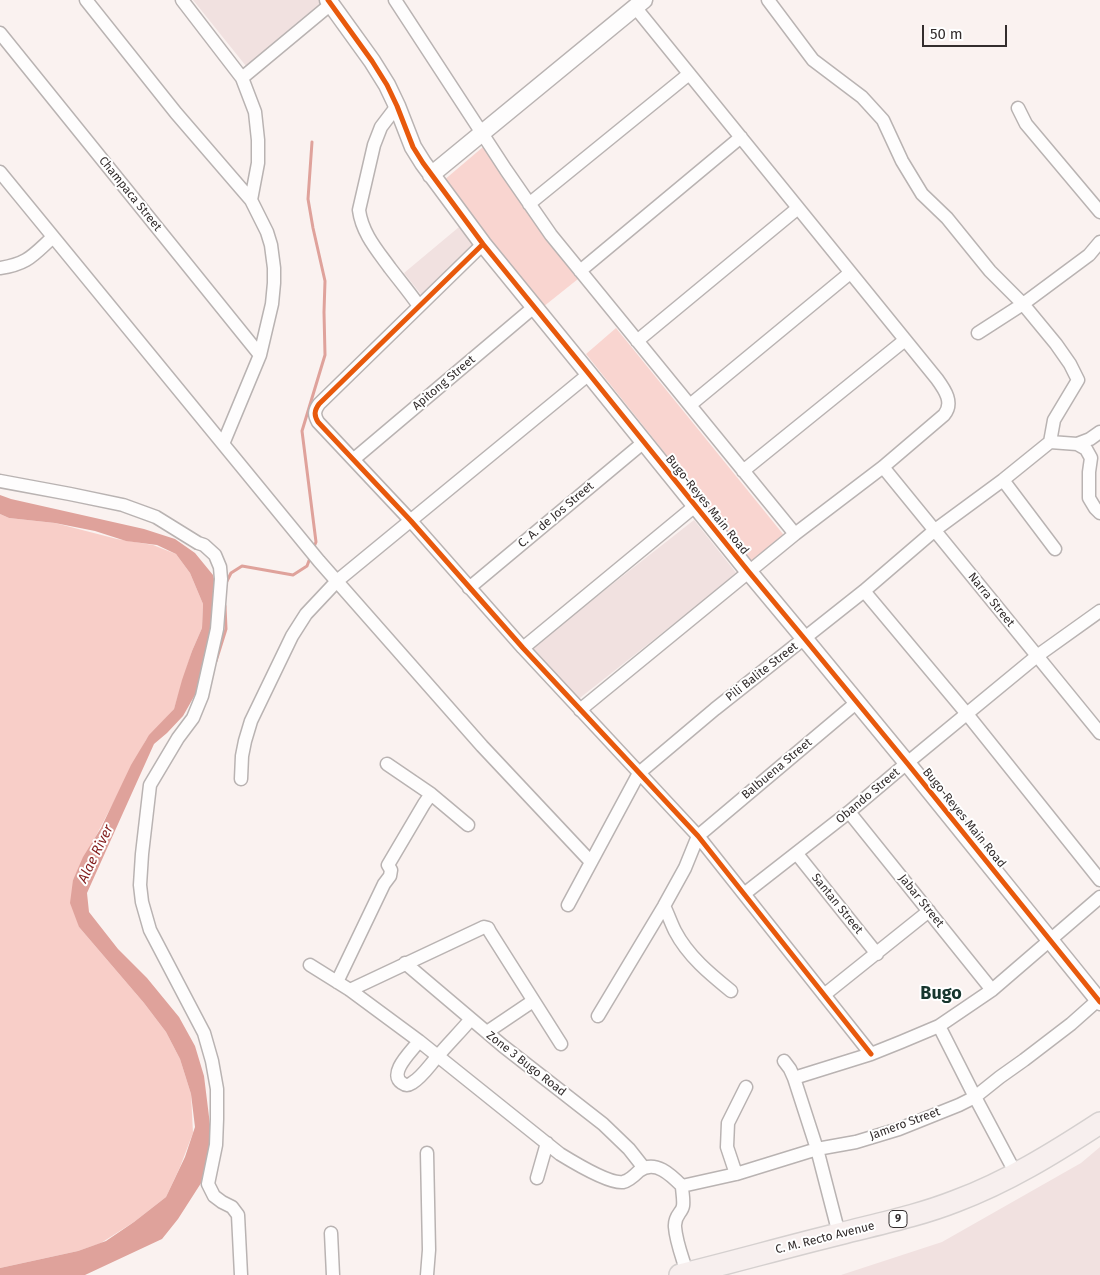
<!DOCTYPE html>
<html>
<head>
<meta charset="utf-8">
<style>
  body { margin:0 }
  #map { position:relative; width:1100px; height:1275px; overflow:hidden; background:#faf2f0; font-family:"Fira Sans",sans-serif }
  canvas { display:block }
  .scale { position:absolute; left:922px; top:25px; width:85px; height:22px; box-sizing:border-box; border:2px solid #332d2d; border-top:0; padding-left:6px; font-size:15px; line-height:18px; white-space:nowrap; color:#332d2d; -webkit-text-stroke:4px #fff; paint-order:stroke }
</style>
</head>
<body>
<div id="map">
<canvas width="1100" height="1275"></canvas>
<div class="scale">50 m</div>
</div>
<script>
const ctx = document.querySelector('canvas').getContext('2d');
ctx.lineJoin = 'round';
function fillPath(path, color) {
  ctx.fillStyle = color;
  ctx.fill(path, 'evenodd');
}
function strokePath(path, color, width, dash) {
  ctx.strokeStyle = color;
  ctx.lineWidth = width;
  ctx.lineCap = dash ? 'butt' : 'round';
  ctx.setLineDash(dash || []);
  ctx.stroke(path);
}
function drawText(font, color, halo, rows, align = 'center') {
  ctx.font = font + ' "Fira Sans",sans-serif';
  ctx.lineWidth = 4;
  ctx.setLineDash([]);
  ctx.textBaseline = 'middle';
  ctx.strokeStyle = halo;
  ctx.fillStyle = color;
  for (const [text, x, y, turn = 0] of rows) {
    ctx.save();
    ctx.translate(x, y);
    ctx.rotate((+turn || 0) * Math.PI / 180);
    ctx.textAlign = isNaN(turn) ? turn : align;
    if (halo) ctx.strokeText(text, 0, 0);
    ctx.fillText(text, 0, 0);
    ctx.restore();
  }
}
const built = new Path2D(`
  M 193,0 L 323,0 L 325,2 L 246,66 Z
  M 459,227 L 476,248 L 424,298 L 404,273 Z
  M 694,520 L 737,574 L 576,701 L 531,648 Z
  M 1100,1147 L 1100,1275 L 841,1275 L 942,1242 L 1081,1163 Z`);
const green = new Path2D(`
  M 483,147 L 578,279 L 543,307 L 443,181 Z
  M 616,328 L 787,539 L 755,566 L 586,354 Z`);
const forest = new Path2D(`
  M 0,514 L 9,518 L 55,523 L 117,539 L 153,545 L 176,554 L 190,573 L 203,604 L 202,628 L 192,651 L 174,709 L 146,740 L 73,880 L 79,927 L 144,1003 L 166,1032 L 180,1059 L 191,1094 L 193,1133 L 180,1167 L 166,1197 L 134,1222 L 101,1243 L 78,1251 L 0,1268 Z`);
const water = new Path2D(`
  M 0,495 L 11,499 L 144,529 L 175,539 L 195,553 L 213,575 L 220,601 L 208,649 L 202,667 L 196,693 L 183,716 L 167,733 L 154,744 L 87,893 L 89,912 L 118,949 L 147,978 L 179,1017 L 195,1046 L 204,1076 L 212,1141 L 203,1180 L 178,1219 L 162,1239 L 85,1275 L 0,1275 L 0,1268 L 78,1251 L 106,1241 L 134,1222 L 166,1197 L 185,1157 L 195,1127 L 191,1094 L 180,1059 L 166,1032 L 144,1003 L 79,927 L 70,903 L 73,880 L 83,857 L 101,828 L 131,765 L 149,735 L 174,709 L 182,680 L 192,651 L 202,628 L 203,604 L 190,573 L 176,554 L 157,545 L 126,541 L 95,531 L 55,523 L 9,518 L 0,514 Z`);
const stream = new Path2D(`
  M 312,142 L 308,199 L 313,228 L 325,281 L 324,312 L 325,355 L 302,431 L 316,542 L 313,549
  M 226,583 L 231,573 L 242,566 L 293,575 L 307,566 L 310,558
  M 216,661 L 226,629 L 225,606`);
const minor = new Path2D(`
  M 86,0 L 176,113 L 251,200 L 267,232 L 271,245 L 274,268 L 274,283 L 272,304 L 260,355 L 223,444
  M 182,0 L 242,78 L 255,112 L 258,140 L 258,163 L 251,200
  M 395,0 L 506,170 L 551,235 L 795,534
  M 768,0 L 813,60 L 862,97 L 883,120 L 902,161 L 922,194 L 947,218 L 990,271 L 1023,304 L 1056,344 L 1070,364 L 1078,380 L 1054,420 L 1050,442
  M 0,33 L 260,355
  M 242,78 L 331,4
  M 397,106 L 381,127 L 374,145 L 359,210 C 362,233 377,250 390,268 C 400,281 410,293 419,306
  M 1018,108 L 1026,124 L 1100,212
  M 0,172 L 319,561 L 482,746 L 591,862
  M 529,204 L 689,74
  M 483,244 L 319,404 C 314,411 314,415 318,422 L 411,521 L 523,648 L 698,836 L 871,1054
  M 0,268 C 28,264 33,255 53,237
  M 580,271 L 741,137
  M 978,333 L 1023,304 L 1089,255 L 1100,242
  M 637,341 L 798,208
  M 690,405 L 850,273
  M 1050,442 L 1077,444 L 1086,449 L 1091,458 L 1089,472 L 1089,498 L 1095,508 L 1100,513
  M 1077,444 L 1090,439 L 1100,432
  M 354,459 L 534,307
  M 883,467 L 1100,733
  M 743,471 L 905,340
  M 1003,480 L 1055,549
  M 0,481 L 70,494 L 123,505 L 156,517 L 198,543 L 204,545 L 215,555 L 220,567 L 221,579 L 217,629 L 202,696 L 193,718 L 178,738 L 150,785 L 142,854 L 140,885 L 142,902 L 150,930 L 204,1033 L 212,1061 L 217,1089 L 217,1119 L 216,1145 L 208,1184 L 214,1196 L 222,1202 L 232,1207 L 238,1215 L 241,1275
  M 469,588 L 644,442
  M 864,591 L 967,714 L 1100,880
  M 523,648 L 695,506
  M 580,710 L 795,534 L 883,467 L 944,415 C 954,403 945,390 937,379 L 635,7
  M 387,764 L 431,794 L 468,825
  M 241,779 L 242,756 L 245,741 L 251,721 L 292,636 L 306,614 L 337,581 L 589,374
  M 849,812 L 992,990
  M 797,854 L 877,954
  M 744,894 L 849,812 L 907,763 L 1037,656 L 1100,611
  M 568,905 L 639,773 L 715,709 L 864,591 L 935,530 L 1003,480 L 1050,442
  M 664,906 C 668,914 671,923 675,931 C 688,956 710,974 731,991
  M 405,963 L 503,1046 L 603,1124 L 629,1149 L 644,1168
  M 310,965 L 350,990 L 419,1041 L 560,1154 C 573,1162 609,1184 623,1182 C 629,1181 635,1175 639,1171 C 655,1159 671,1175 682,1186 C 682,1192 684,1199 683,1206 C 682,1213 674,1215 675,1227 C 676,1242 683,1259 687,1273
  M 337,982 L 384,884 L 390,876 L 391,870 L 388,865 L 424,804 L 431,794
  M 350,990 L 484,927 L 488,928 L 490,932 L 561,1044
  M 824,995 L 929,911
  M 598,1016 L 664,906 L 685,868 L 698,836 L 856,703
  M 939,1026 L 975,1097 L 1016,1174
  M 487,1032 L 533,1001
  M 419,1041 C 413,1050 387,1073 402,1083 C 406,1086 409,1085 412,1083 C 422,1077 429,1066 437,1057 C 448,1044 460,1032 471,1019
  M 784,1061 L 790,1069 L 794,1078
  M 427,1153 L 429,1250 L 427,1275
  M 736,1174 L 727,1147 L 728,1123 L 746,1087
  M 537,1178 L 547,1143
  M 682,1186 L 736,1174 L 817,1149 L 856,1142 L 899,1129 L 959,1105 L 975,1097 L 1000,1077 L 1024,1060 L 1071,1024 L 1098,1000
  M 331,1233 L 333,1275
  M 839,1234 L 817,1149 L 794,1078 L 871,1054 L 901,1042 L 939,1026 L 992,990 L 1100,897`);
const tertiary = new Path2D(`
  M 328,0 L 372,61 L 387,85 L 397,106 L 413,147 L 423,163 L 483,244 L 589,374 L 749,572 L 804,638 L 907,763 L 1100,1002
  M 431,175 L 644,0`);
const trunk = new Path2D(`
  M 680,1275 C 733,1262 786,1247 839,1234 C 878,1224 918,1216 956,1201 C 1007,1182 1054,1153 1100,1123`);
const cycleway = new Path2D(`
  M 328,0 L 372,61 L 387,85 L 397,106 L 413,147 L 423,163 L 483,244 L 589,374 L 749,572 L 804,638 L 907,763 L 1100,1002
  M 483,244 L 319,404 C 314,411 314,415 318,422 L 411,521 L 523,648 L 698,836 L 871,1054`);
const shields = [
  [898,1219,18]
];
const shieldNames = [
  ["9",898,1219]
];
const streetNames = [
  ["Champaca Street",130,194,51],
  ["Apitong Street",444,383,-40],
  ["Bugo-Reyes Main Road",707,505,51],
  ["C. A. de Jos Street",556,515,-40],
  ["Narra Street",991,600,51],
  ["Pili Balite Street",762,672,-38],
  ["Balbuena Street",777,769,-40],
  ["Obando Street",868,796,-40],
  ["Bugo-Reyes Main Road",964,818,51],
  ["Jabar Street",921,901,51],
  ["Santan Street",837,904,51],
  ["Zone 3 Bugo Road",526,1064,38],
  ["Jamero Street",905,1124,-20],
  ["C. M. Recto Avenue",825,1238,-14]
];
const waterNames = [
  ["Alae River",96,854,-64]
];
const districtNames = [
  ["Bugo",941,994]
];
fillPath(built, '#f1e1e0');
fillPath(green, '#f9d5d0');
fillPath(forest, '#f8cec8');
fillPath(water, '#dfa29b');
strokePath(stream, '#dfa29b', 3);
strokePath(minor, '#b9b3b2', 15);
strokePath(tertiary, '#b9b3b2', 19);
strokePath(trunk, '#d5d0cf', 24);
strokePath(minor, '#fefdfd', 12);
strokePath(tertiary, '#fefdfd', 16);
strokePath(trunk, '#f7efee', 21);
strokePath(cycleway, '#e8590c', 5);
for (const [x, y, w] of shields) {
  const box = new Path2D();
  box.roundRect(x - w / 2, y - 8.5, w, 17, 4);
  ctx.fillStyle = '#fff';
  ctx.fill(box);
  strokePath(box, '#332d2d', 1);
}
drawText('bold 11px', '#332d2d', null, shieldNames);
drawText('12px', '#332d2d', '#fff', streetNames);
drawText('italic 14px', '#831d1d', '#fff', waterNames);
drawText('bold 18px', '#17362e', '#fff', districtNames);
</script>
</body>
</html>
